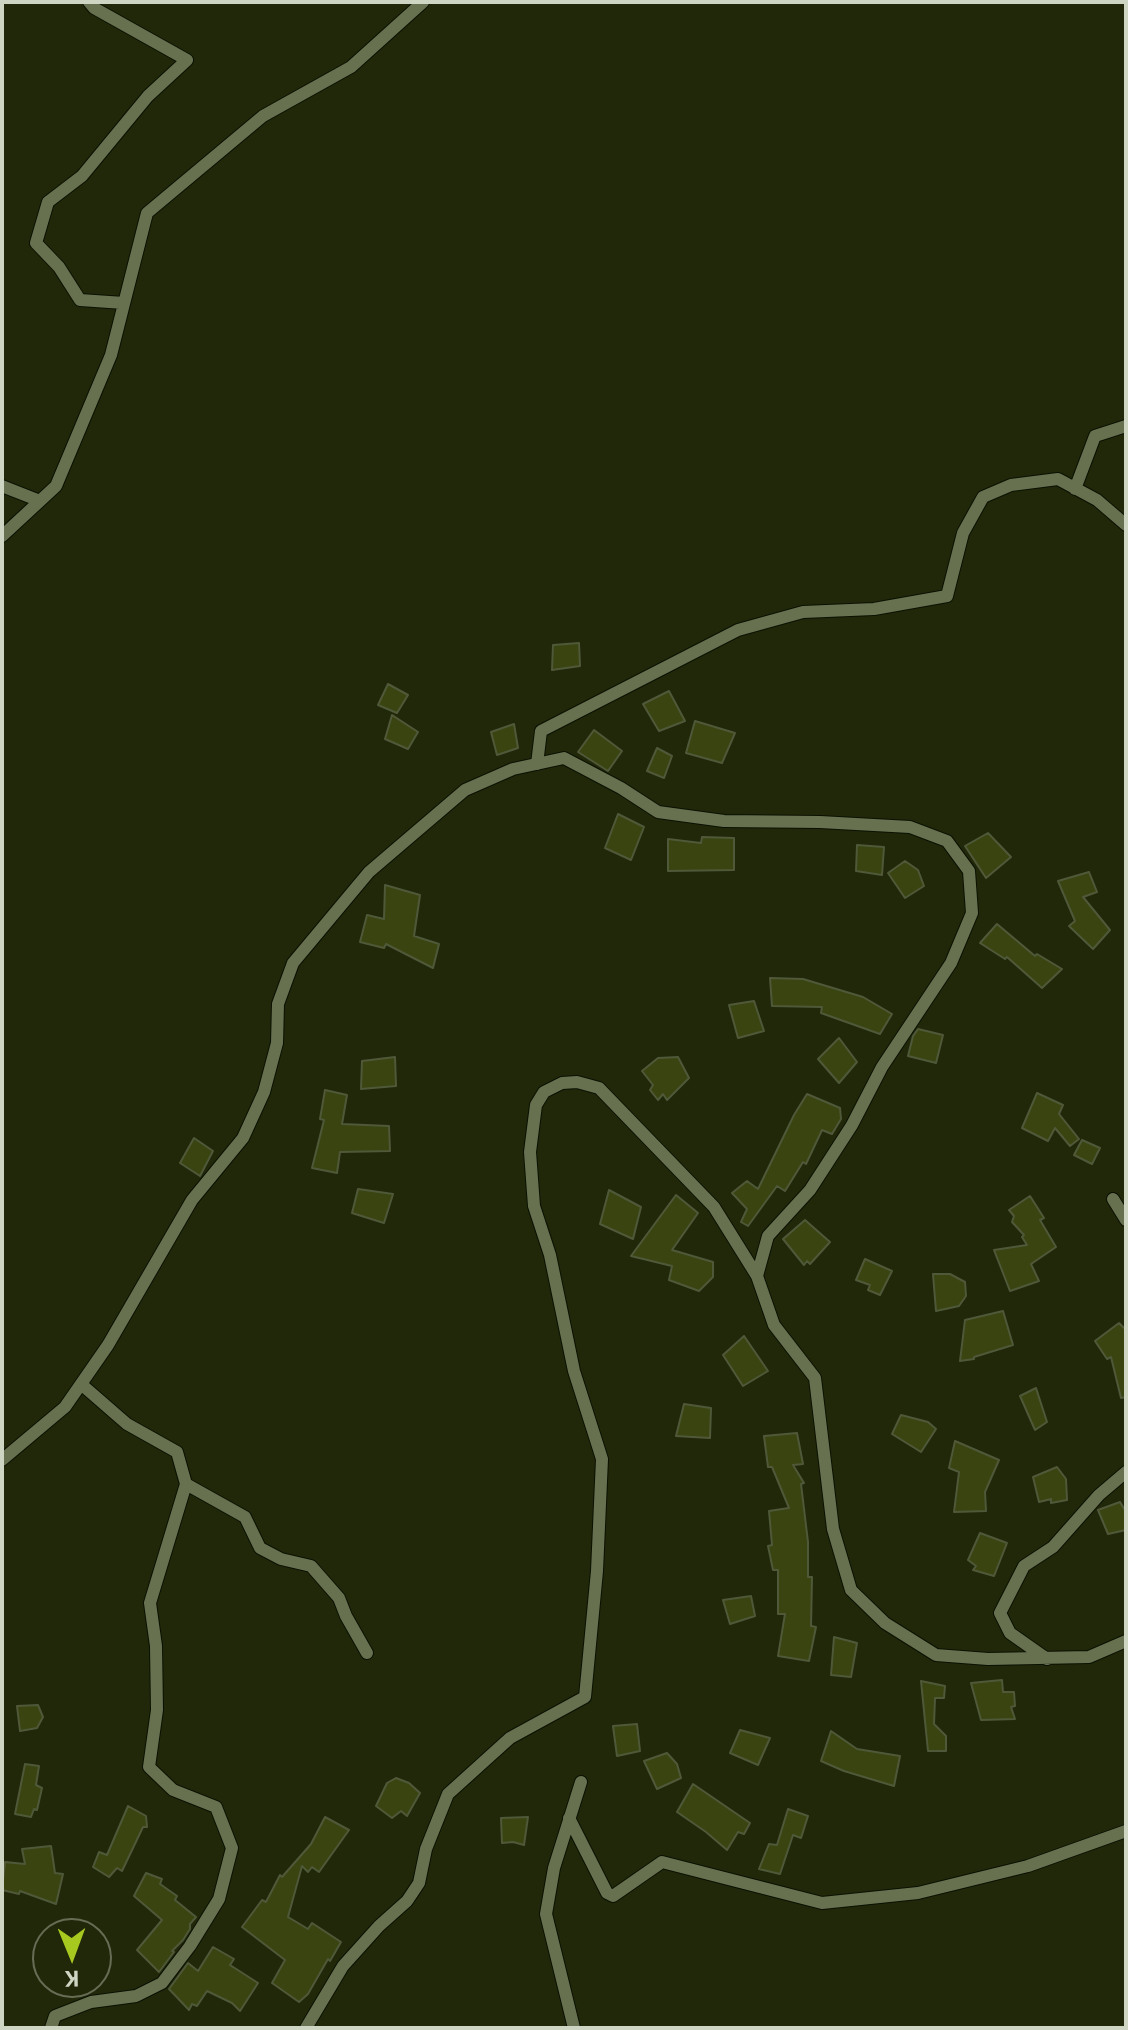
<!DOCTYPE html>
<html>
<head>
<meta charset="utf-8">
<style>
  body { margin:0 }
  #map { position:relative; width:1128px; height:2030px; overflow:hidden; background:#21280a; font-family:"Open Sans",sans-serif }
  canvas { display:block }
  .frame { position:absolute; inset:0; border:4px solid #cfd5c3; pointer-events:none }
  .north { position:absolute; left:32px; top:1918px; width:80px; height:80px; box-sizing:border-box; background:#21280a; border:2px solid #676d54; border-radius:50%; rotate:179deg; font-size:22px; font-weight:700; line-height:32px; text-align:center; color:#cfd5c3 }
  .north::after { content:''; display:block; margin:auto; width:28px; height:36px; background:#a7c81f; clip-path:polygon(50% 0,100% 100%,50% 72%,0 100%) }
</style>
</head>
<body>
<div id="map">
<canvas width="1128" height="2030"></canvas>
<div class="frame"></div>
<div class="north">K</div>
</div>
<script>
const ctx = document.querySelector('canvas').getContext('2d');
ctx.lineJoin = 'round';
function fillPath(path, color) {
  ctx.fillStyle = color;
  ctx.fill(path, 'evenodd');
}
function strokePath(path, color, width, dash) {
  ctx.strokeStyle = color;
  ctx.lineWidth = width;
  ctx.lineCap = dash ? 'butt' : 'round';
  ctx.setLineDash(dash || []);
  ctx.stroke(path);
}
const building = new Path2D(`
  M 579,643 L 580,666 L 552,670 L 553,645 Z
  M 388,684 L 408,695 L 397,713 L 378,705 Z
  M 669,691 L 685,721 L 659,731 L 643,704 Z
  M 392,715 L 418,732 L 408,749 L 385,739 Z
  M 695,721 L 735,733 L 722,763 L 686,753 Z
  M 514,724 L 518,748 L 497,755 L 491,732 Z
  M 594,730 L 622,751 L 608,771 L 578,752 Z
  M 657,748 L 672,756 L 664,778 L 647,771 Z
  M 618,814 L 644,827 L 631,860 L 605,848 Z
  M 988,833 L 1011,857 L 986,878 L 965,846 Z
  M 702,837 L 734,838 L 734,870 L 668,871 L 668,839 L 701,843 Z
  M 857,845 L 884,847 L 882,875 L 856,871 Z
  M 905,861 L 918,870 L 924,886 L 905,898 L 888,873 Z
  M 1089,872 L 1097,892 L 1083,897 L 1110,930 L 1093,949 L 1069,926 L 1075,921 L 1058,881 Z
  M 385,885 L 420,895 L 414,936 L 439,944 L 433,968 L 386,944 L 384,948 L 360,942 L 367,915 L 384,919 Z
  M 997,924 L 1035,956 L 1037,954 L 1062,969 L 1042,988 L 1007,957 L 1005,959 L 980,943 Z
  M 770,978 L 803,979 L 863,997 L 892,1014 L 880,1034 L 821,1013 L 822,1007 L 772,1006 Z
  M 754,1001 L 764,1031 L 738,1038 L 729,1005 Z
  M 918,1029 L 943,1035 L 936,1063 L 908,1056 L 913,1036 Z
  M 839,1038 L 857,1062 L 839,1083 L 818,1059 Z
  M 395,1057 L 396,1086 L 361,1089 L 362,1061 Z
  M 678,1057 L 689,1078 L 667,1100 L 663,1094 L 658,1100 L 650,1090 L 653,1085 L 642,1071 L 658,1058 Z
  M 325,1090 L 347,1095 L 342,1124 L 389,1126 L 390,1151 L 340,1152 L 337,1173 L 312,1168 L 324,1120 L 320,1119 Z
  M 1037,1093 L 1063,1105 L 1059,1114 L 1079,1139 L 1070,1146 L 1055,1128 L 1048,1141 L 1022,1128 Z
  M 807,1094 L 840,1108 L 841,1119 L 832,1134 L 822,1130 L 806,1164 L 803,1162 L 785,1191 L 777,1186 L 748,1226 L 741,1222 L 747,1209 L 732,1193 L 747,1181 L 758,1189 L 794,1115 Z
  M 194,1138 L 213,1151 L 200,1176 L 180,1163 Z
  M 1082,1140 L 1100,1148 L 1092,1164 L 1074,1155 Z
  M 358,1189 L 393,1194 L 384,1223 L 352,1213 Z
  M 609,1190 L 641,1207 L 633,1239 L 600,1224 Z
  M 676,1195 L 698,1213 L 672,1250 L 713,1262 L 713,1277 L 699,1291 L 669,1280 L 672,1266 L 631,1256 Z
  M 1030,1196 L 1044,1218 L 1040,1220 L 1056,1247 L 1031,1264 L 1039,1281 L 1010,1291 L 994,1250 L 1027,1245 L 1022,1237 L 1024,1235 L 1012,1222 L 1014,1216 L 1009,1210 Z
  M 805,1220 L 830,1242 L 810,1264 L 807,1261 L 804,1265 L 783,1239 Z
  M 865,1259 L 892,1271 L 880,1295 L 868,1290 L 870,1285 L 856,1280 Z
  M 933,1274 L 950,1274 L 965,1282 L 966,1296 L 959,1306 L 936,1311 Z
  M 1003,1311 L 1013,1345 L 974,1357 L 974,1359 L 960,1361 L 965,1320 Z
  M 1119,1323 L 1126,1330 L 1126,1397 L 1121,1398 L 1111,1357 L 1107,1359 L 1095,1341 Z
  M 744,1336 L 768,1371 L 743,1386 L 723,1355 Z
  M 1036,1388 L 1047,1422 L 1035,1430 L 1020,1396 Z
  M 684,1404 L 711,1408 L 710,1438 L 676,1436 Z
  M 901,1415 L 928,1422 L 936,1429 L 921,1452 L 892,1434 Z
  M 797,1433 L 803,1464 L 793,1465 L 804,1483 L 801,1484 L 808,1542 L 808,1577 L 812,1577 L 811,1626 L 816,1627 L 809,1661 L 778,1656 L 785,1614 L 778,1614 L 778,1570 L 773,1570 L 768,1546 L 772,1545 L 769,1511 L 789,1508 L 772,1467 L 768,1467 L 764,1436 Z
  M 955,1441 L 999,1460 L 985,1492 L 986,1511 L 954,1512 L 959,1472 L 949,1468 Z
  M 1057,1467 L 1066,1479 L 1067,1500 L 1051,1503 L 1051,1499 L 1039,1502 L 1033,1477 Z
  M 1120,1502 L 1126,1512 L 1126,1530 L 1108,1534 L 1098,1510 Z
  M 980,1533 L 1007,1543 L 994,1576 L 973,1570 L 976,1566 L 968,1560 Z
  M 751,1596 L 755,1616 L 730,1624 L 723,1600 Z
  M 834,1637 L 857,1643 L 851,1677 L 831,1675 Z
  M 1002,1680 L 1003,1692 L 1014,1692 L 1015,1706 L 1011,1707 L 1015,1719 L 981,1720 L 971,1683 Z
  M 921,1681 L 945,1686 L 944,1698 L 935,1698 L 934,1724 L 946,1736 L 946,1751 L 928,1751 Z
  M 38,1705 L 43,1717 L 37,1728 L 20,1731 L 17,1706 Z
  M 637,1724 L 640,1751 L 617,1756 L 613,1726 Z
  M 740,1730 L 770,1738 L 758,1765 L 730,1753 Z
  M 831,1731 L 857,1749 L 900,1756 L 894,1786 L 844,1771 L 821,1761 Z
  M 667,1753 L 677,1764 L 681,1778 L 657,1789 L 644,1761 Z
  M 25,1764 L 39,1766 L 36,1785 L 42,1788 L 37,1810 L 34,1809 L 31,1817 L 15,1814 Z
  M 396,1778 L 409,1783 L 420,1793 L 407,1816 L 401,1811 L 392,1818 L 376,1806 L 387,1783 Z
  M 693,1784 L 750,1823 L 744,1834 L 738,1832 L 727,1850 L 706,1832 L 677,1812 Z
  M 128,1806 L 146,1816 L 147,1827 L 143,1827 L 122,1871 L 117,1868 L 109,1877 L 93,1867 L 99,1852 L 107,1855 Z
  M 788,1809 L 808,1816 L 801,1838 L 793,1835 L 780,1874 L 759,1869 L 769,1844 L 777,1845 Z
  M 325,1817 L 349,1830 L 319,1872 L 312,1867 L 308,1872 L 302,1866 L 288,1917 L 308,1929 L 312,1923 L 341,1942 L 330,1961 L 328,1959 L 308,1994 L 299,2002 L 272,1983 L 285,1960 L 242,1927 L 262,1900 L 266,1902 L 280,1875 L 282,1877 L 311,1844 Z
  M 528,1817 L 524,1845 L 513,1842 L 502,1843 L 501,1818 Z
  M 51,1846 L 55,1873 L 63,1874 L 56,1904 L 20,1891 L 19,1894 L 2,1890 L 5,1862 L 25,1864 L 22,1849 Z
  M 146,1873 L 162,1879 L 160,1884 L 177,1896 L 175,1900 L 196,1917 L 190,1924 L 190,1929 L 183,1940 L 172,1951 L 174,1952 L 159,1972 L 137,1950 L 162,1920 L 134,1896 Z
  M 213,1947 L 234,1959 L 230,1965 L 258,1983 L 240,2011 L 232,2003 L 207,1991 L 197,2006 L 192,2004 L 189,2010 L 169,1989 L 188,1963 L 198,1971 Z`);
const street = new Path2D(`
  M 89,2 L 94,8 L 187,60 L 148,96 L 82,176 L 48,202 L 36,243 L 59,267 L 80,300 L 124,303
  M 2,486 L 40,501
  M 1075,489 L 1095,436 L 1126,426
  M 2,536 L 56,486 L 111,355 L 147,213 L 263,116 L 351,67 L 423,2
  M 537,764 L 541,731 L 738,630 L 803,612 L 874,609 L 947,596 L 963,533 L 983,497 L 1011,485 L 1058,479 L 1097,500 L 1126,525
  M 1113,1199 L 1126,1220
  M 2,1460 L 65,1407 L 108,1345 L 192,1200 L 243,1138 L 264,1092 L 277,1043 L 278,1004 L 293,963 L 369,872 L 465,790 L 513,769 L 564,758 L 621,788 L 658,812 L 724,821 L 820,822 L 910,827 L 947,841 L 969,871 L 972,913 L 951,963 L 882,1067 L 852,1125 L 810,1190 L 768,1236 L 757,1276 L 774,1325 L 815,1378 L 833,1529 L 851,1590 L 885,1623 L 936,1655 L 988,1659 L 1089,1657 L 1126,1641
  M 186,1484 L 245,1517 L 260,1548 L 281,1559 L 311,1566 L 339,1598 L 346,1616 L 367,1653
  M 1047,1659 L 1010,1633 L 1000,1613 L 1024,1566 L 1053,1547 L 1099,1495 L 1126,1472
  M 569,1818 L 607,1893 L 613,1896 L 662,1862 L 822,1903 L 918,1893 L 1028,1866 L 1126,1831
  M 51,2028 L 55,2016 L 91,2002 L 136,1996 L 162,1983 L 190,1946 L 219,1899 L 232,1848 L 216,1807 L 173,1790 L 149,1767 L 157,1710 L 156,1646 L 150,1603 L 186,1484 L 177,1452 L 127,1424 L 81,1384
  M 306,2028 L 343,1966 L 379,1926 L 407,1901 L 419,1883 L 426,1849 L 448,1794 L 510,1738 L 585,1697 L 597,1571 L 602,1459 L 574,1371 L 550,1255 L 534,1206 L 530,1152 L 536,1105 L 544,1092 L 562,1083 L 577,1082 L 599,1088 L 714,1207 L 757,1276
  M 574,2028 L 546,1914 L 554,1868 L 581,1782`);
fillPath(building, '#394410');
strokePath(building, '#4f5839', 2);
strokePath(street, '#0b1100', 14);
strokePath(street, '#677150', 12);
</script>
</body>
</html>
